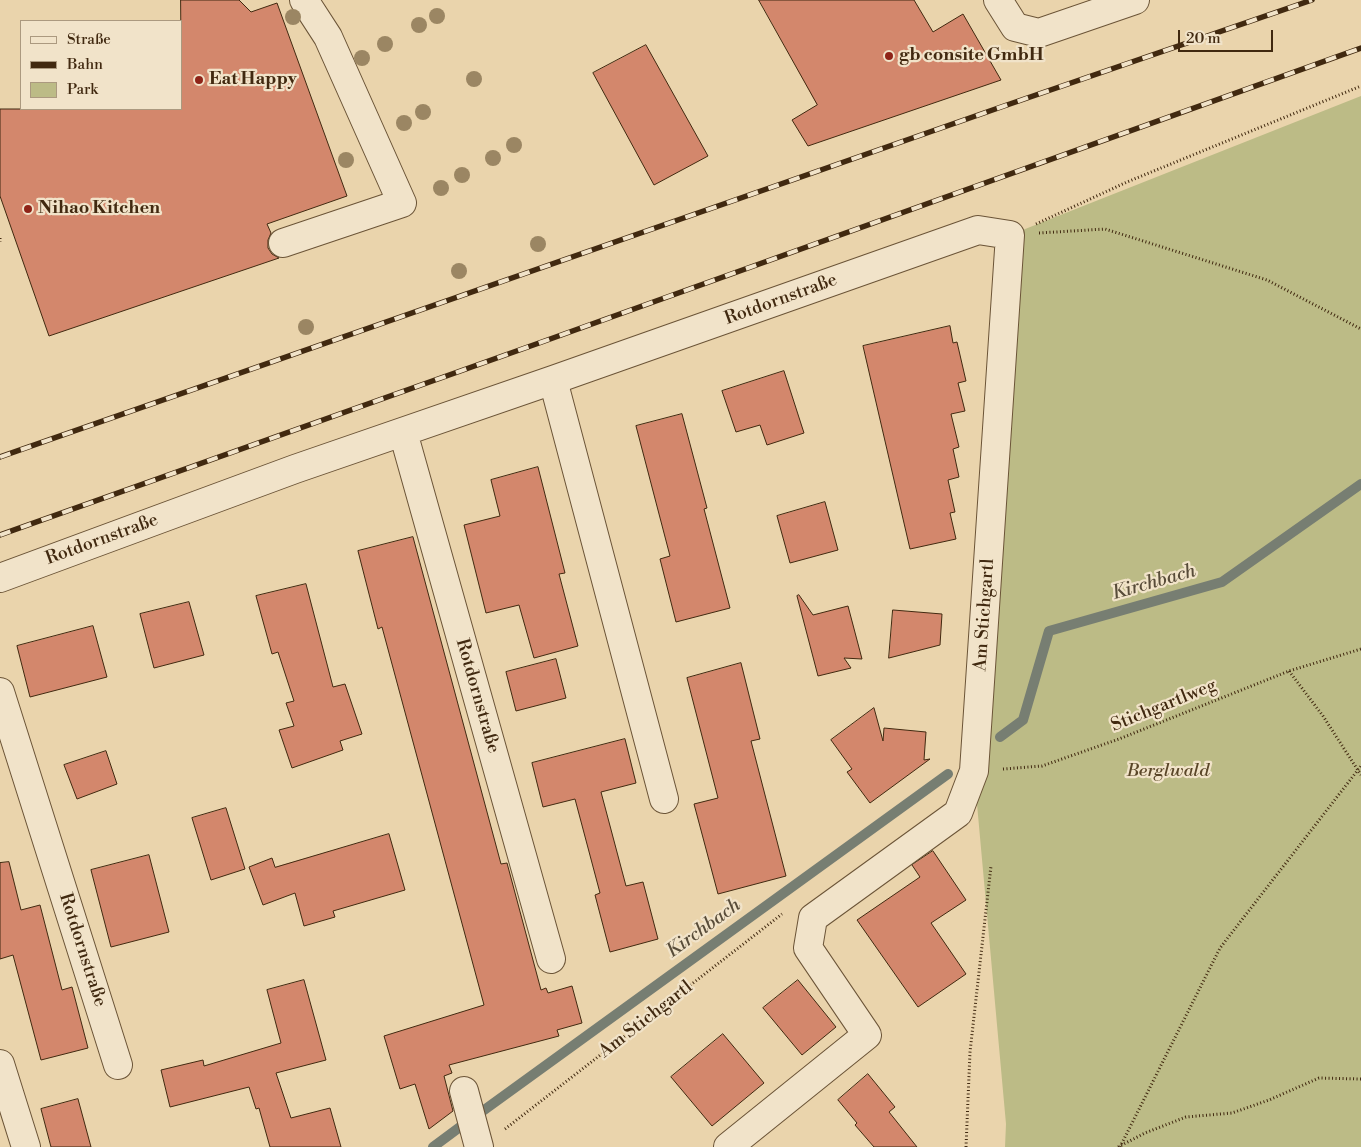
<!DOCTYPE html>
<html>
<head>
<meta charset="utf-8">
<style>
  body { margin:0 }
  #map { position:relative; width:1361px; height:1147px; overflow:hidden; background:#ead4ac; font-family:"Libre Bodoni",serif }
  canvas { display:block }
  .legend { position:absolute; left:20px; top:20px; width:162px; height:90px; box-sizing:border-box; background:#f1e3c9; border:1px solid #ab997f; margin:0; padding:6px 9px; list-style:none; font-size:15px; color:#412910 }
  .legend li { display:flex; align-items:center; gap:10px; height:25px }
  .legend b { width:25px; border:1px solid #ab997f }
  .scale { position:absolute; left:1178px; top:30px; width:95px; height:22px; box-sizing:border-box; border:2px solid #412910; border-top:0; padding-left:6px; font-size:15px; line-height:18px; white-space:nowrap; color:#412910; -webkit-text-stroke:4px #f1e3c9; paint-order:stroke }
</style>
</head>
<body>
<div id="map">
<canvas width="1361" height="1147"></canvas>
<ul class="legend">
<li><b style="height:6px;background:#f1e3c9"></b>Straße</li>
<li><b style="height:6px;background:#412910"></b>Bahn</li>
<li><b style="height:14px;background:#bcbb86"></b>Park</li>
</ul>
<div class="scale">20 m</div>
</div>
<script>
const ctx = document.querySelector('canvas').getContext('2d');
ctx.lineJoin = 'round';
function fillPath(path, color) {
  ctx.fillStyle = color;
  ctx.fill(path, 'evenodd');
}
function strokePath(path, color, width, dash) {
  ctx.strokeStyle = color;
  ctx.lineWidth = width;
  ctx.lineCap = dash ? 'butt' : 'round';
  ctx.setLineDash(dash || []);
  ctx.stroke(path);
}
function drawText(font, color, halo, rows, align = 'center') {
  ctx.font = font + ' "Libre Bodoni",serif';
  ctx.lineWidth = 4.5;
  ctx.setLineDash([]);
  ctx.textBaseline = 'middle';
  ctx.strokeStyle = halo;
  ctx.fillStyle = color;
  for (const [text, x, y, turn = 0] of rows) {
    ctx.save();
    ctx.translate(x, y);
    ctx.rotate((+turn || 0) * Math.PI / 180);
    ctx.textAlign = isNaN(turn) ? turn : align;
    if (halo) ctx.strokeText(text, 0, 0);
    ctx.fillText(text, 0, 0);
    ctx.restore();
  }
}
const green = new Path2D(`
  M 1361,96 L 1361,1147 L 1005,1147 L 1006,1124 L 974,771 L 1010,235 Z`);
const stream = new Path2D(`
  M 1000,737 L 1023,720 L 1049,631 L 1222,582 L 1361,484
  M 480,1113 L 948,774
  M 433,1147 L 464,1124`);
const building = new Path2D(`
  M 181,0 L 239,0 L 251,12 L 277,3 L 347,196 L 267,224 L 271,233 L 268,240 L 268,248 L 272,254 L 279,258 L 49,336 L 0,196 L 0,109 L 181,109 Z
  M 759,0 L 914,0 L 933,32 L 963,14 L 1001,80 L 808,146 L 792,120 L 817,105 Z
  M 646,45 L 708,156 L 654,185 L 593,73 Z
  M 950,326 L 953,343 L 957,342 L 966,381 L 958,383 L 965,411 L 951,414 L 959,447 L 953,449 L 959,477 L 948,480 L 955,512 L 950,513 L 956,539 L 910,549 L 863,346 Z
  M 784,371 L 804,433 L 767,445 L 760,425 L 736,432 L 722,391 Z
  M 682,414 L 707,508 L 704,509 L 730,608 L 676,622 L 660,559 L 670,556 L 636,426 Z
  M 538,467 L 565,573 L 559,574 L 578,646 L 534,658 L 519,605 L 486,613 L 464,525 L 500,516 L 491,480 Z
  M 825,502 L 838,550 L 790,563 L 777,516 Z
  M 413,537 L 501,864 L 507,863 L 541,990 L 546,988 L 548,993 L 572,986 L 582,1023 L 557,1030 L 559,1036 L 449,1065 L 452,1073 L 444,1076 L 453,1111 L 429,1129 L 415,1084 L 400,1089 L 384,1036 L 484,1005 L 382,627 L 378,629 L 358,551 Z
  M 306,584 L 333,687 L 345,684 L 362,734 L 340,741 L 343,750 L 292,768 L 279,730 L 294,726 L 286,703 L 294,701 L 278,652 L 272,654 L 256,596 Z
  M 799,595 L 813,615 L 848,606 L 862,659 L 844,658 L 851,668 L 818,676 L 797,596 Z
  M 189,602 L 204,655 L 154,668 L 140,614 Z
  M 893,610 L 942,614 L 940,645 L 889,658 Z
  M 93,626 L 107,677 L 30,697 L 17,646 Z
  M 556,659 L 566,698 L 516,711 L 506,672 Z
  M 741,663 L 760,739 L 751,741 L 786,876 L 718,894 L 694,804 L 718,798 L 687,678 Z
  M 874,708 L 883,741 L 884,728 L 926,732 L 924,760 L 930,759 L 870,803 L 847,772 L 852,769 L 831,740 Z
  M 625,739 L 636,783 L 601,792 L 626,886 L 643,882 L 658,939 L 610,952 L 595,895 L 600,893 L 575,799 L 543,807 L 532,763 Z
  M 106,751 L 117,784 L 77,799 L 64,765 Z
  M 226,808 L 245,869 L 211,880 L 192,818 Z
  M 389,834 L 405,890 L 333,911 L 335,917 L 304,926 L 295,893 L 263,905 L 249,867 L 272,858 L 275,867 Z
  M 933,851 L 966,900 L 931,923 L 966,974 L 918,1007 L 857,920 L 920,877 L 912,865 Z
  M 149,855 L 169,932 L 111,947 L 91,870 Z
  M 9,862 L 21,910 L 40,905 L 62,990 L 72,987 L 88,1048 L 41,1060 L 13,955 L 0,959 L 0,863 Z
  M 304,980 L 326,1060 L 276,1073 L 291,1118 L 330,1108 L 341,1147 L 270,1147 L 259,1108 L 256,1109 L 249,1087 L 170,1107 L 161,1070 L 203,1060 L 204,1066 L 281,1043 L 267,990 Z
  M 798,980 L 836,1027 L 802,1055 L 763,1008 Z
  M 723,1034 L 764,1083 L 712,1126 L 671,1077 Z
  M 868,1074 L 895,1107 L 889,1112 L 917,1147 L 874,1147 L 855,1125 L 857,1123 L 838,1100 Z
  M 78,1099 L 91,1147 L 51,1147 L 41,1109 Z`);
const path = new Path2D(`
  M 1036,224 L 1127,182 L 1361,86
  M 1039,233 L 1105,229 L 1267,280 L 1361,329
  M 0,238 L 0,242
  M 1289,671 L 1323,716 L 1361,775
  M 1003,769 L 1042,766 L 1119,739 L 1289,671 L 1361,649
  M 505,1129 L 782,914
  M 966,1147 L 970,1052 L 991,866
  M 1118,1147 L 1145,1133 L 1186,1117 L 1232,1113 L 1269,1100 L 1319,1078 L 1361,1079
  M 1120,1147 L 1220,948 L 1361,766`);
const minor = new Path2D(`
  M 998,0 L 1015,27 L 1039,33 L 1135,0
  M 283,243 L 402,203 L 328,37 L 304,0
  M 553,380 L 664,799
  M 403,432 L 551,959
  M 0,578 L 295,469 L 553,380 L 978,230 L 1010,235 L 974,771 L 958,813 L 813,918 L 808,948 L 867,1035 L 728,1147
  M 0,692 L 118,1065
  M 0,1064 L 26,1147
  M 464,1091 L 479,1147`);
const rail = new Path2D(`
  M 0,457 L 1004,106 L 1312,0
  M 0,535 L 539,343 L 1361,48`);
const trees = [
  [437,16],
  [293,17],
  [419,25],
  [385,44],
  [362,58],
  [474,79],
  [423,112],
  [404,123],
  [514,145],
  [493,158],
  [346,160],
  [462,175],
  [441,188],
  [538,244],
  [459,271],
  [306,327]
];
const markers = [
  [889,56,5,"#8f2418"],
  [199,80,5,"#8f2418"],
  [28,209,5,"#8f2418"]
];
const poiNames = [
  ["gb consite GmbH",899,56],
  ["Eat Happy",209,80],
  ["Nihao Kitchen",38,209]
];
const streetNames = [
  ["Rotdornstraße",781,300,-20],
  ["Rotdornstraße",102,540,-20],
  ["Am Stichgartl",985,615,-86],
  ["Rotdornstraße",477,696,74],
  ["Stichgartlweg",1164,706,-22],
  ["Rotdornstraße",82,950,72],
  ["Am Stichgartl",646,1020,-38]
];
const parkNames = [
  ["Berglwald",1168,772]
];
const waterNames = [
  ["Kirchbach",1154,583,-16],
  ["Kirchbach",704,929,-36]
];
fillPath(green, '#bcbb86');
strokePath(stream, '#777e72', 10);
fillPath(building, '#d3876c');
strokePath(building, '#412910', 1);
strokePath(minor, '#6b5437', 30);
strokePath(path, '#412910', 3, [1, 2.5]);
strokePath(minor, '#f1e3c9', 28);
strokePath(rail, '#412910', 5.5);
strokePath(rail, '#f1e3c9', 4, [11]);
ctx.fillStyle = '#9b8663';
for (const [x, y] of trees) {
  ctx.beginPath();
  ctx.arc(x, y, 8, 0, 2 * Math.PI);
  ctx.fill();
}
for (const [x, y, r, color] of markers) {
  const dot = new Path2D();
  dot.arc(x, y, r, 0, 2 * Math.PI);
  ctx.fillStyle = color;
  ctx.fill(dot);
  strokePath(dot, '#f1e3c9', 2);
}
drawText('bold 18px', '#412910', '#f1e3c9', poiNames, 'left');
drawText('18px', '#412910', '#f1e3c9', streetNames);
drawText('italic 18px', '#5a4628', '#f1e3c9', parkNames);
drawText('italic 19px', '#584c39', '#f1e3c9', waterNames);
</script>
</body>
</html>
